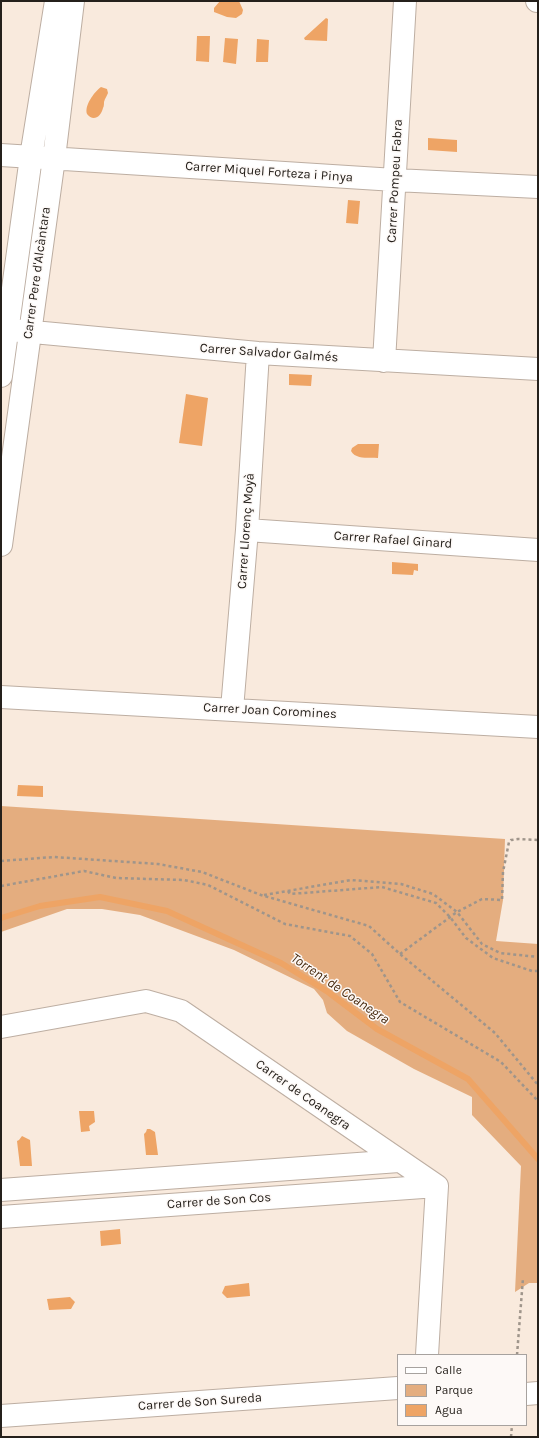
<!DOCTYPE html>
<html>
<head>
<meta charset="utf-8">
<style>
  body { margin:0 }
  #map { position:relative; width:539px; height:1438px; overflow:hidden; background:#f9eadd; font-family:Karla,sans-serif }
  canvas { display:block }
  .frame { position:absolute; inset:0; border:2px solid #25201b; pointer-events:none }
  .legend { position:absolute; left:397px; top:1354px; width:130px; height:72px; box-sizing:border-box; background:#fdf9f7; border:1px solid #a7a29f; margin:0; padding:5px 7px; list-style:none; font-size:12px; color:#25201b }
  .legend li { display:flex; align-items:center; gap:8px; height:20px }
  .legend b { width:20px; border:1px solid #a7a29f }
</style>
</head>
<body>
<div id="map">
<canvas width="539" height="1438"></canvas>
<div class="frame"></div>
<ul class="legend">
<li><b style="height:5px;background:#fff"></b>Calle</li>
<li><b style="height:11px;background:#e4ad7f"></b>Parque</li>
<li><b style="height:11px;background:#eea465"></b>Agua</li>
</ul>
</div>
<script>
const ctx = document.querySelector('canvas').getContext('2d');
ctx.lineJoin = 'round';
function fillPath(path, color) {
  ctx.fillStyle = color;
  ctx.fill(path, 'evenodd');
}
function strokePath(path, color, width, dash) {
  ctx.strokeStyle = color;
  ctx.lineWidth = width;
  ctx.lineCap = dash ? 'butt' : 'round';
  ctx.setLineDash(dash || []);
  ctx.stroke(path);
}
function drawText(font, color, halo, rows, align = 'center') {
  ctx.font = font + ' Karla,sans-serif';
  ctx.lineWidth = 3;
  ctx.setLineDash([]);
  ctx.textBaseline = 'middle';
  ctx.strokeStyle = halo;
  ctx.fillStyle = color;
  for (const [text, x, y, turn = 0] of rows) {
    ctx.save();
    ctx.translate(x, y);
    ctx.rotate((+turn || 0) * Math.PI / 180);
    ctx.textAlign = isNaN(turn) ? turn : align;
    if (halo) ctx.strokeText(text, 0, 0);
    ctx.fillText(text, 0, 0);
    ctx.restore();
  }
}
const green = new Path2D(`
  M 1,806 L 505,839 L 503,900 L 496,941 L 538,944 L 538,1283 L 529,1283 L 515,1292 L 521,1166 L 472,1115 L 472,1097 L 414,1069 L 347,1031 L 327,1013 L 323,1000 L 314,989 L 234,950 L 140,915 L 102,909 L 67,909 L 1,932 Z`);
const water = new Path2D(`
  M 220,1 L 239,1 L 243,10 L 242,14 L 236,18 L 227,17 L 214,12 L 214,8 Z
  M 326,18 L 328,19 L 327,41 L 305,40 L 304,38 Z
  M 197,36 L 210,36 L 209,62 L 196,61 Z
  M 225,38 L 238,39 L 236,64 L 223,62 Z
  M 257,39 L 269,40 L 268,62 L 256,62 Z
  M 101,87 L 107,89 L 108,93 C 107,96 105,98 104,102 C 104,103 104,107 103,108 C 101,117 93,122 87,114 C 84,106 94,92 101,87 Z
  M 428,138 L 457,140 L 457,152 L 428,150 Z
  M 348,200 L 360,201 L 358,224 L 346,223 Z
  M 289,374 L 312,375 L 311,386 L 289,385 Z
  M 186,394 L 208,398 L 202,446 L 179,443 Z
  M 358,444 L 379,444 L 378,458 C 369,457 356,460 351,451 L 352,448 Z
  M 392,562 L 418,564 L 418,571 L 414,570 L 413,575 L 392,574 Z
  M 18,785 L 43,786 L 43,797 L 17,796 Z
  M 79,1111 L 94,1111 L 95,1122 L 89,1126 L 90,1131 L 81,1132 Z
  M 147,1129 L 150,1129 L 155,1132 L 158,1155 L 146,1155 L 144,1134 L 146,1132 Z
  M 22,1136 L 30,1140 L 32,1166 L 20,1166 L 17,1141 L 19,1140 Z
  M 120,1229 L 121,1244 L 101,1246 L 100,1231 Z
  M 249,1283 L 250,1296 L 227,1298 L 222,1293 L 225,1286 Z
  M 70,1297 L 75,1302 L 71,1309 L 49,1310 L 47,1299 Z`);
const stream = new Path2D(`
  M 1,918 L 40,906 L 100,897 L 167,911 L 281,963 L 328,992 L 377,1029 L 468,1079 L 538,1159`);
const path = new Path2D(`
  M 1,861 L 54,857 L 158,864 L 202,872 L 261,895 L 369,926 L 400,954 L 495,1033 L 538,1085
  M 1,886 L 84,871 L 116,878 L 184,880 L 208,885 L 285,924 L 350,936 L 372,954 L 400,1002 L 501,1062 L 538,1101
  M 288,891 L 290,894 L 382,887 L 436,903 L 450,917 L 466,938 L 493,958 L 532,971 L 538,971
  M 264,895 L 351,880 L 401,884 L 433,894 L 457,912 L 482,944 L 500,953 L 538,957
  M 400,954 L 457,912 L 482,899 L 502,900 L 503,872 L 509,842 L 511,840 L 518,839 L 538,840
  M 517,1355 L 523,1278
  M 511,1437 L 512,1425`);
const minor = new Path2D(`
  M 537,1 L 538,1
  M 1,155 L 395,180 L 538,187
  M 1,329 L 258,353 L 538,369
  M 384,361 L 405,1
  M 1,376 L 31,157 L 56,1
  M 247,530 L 538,550
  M 1,545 L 54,158 L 73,1
  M 1,697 L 538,727
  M 232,709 L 247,530 L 258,353
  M 1,1027 L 146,1001 L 181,1011 L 437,1186 L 427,1355
  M 1,1190 L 399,1161
  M 1,1217 L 437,1186
  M 526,1394 L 538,1393
  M 1,1416 L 398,1388`);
const streetNames = [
  ["Carrer Miquel Forteza i Pinya",269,172,4],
  ["Carrer Pompeu Fabra",395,181,-87],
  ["Carrer Pere d'Alcàntara",37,273,-82],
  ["Carrer Salvador Galmés",269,353,4],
  ["Carrer Llorenç Moyà",246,531,-86],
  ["Carrer Rafael Ginard",393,540,4],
  ["Carrer Joan Coromines",270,711,3],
  ["Carrer de Coanegra",303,1095,35],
  ["Carrer de Son Cos",219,1201,-4],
  ["Carrer de Son Sureda",200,1402,-4]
];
const waterNames = [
  ["Torrent de Coanegra",340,989,34]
];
fillPath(green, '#e4ad7f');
fillPath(water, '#eea465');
strokePath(stream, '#eea465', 6);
strokePath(minor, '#bdaea2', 24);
strokePath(path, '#9f958b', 2.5, [3, 3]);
strokePath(minor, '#fff', 22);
drawText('13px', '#25201b', '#fdf9f7', streetNames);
drawText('italic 14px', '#492c11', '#fdf9f7', waterNames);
</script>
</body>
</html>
